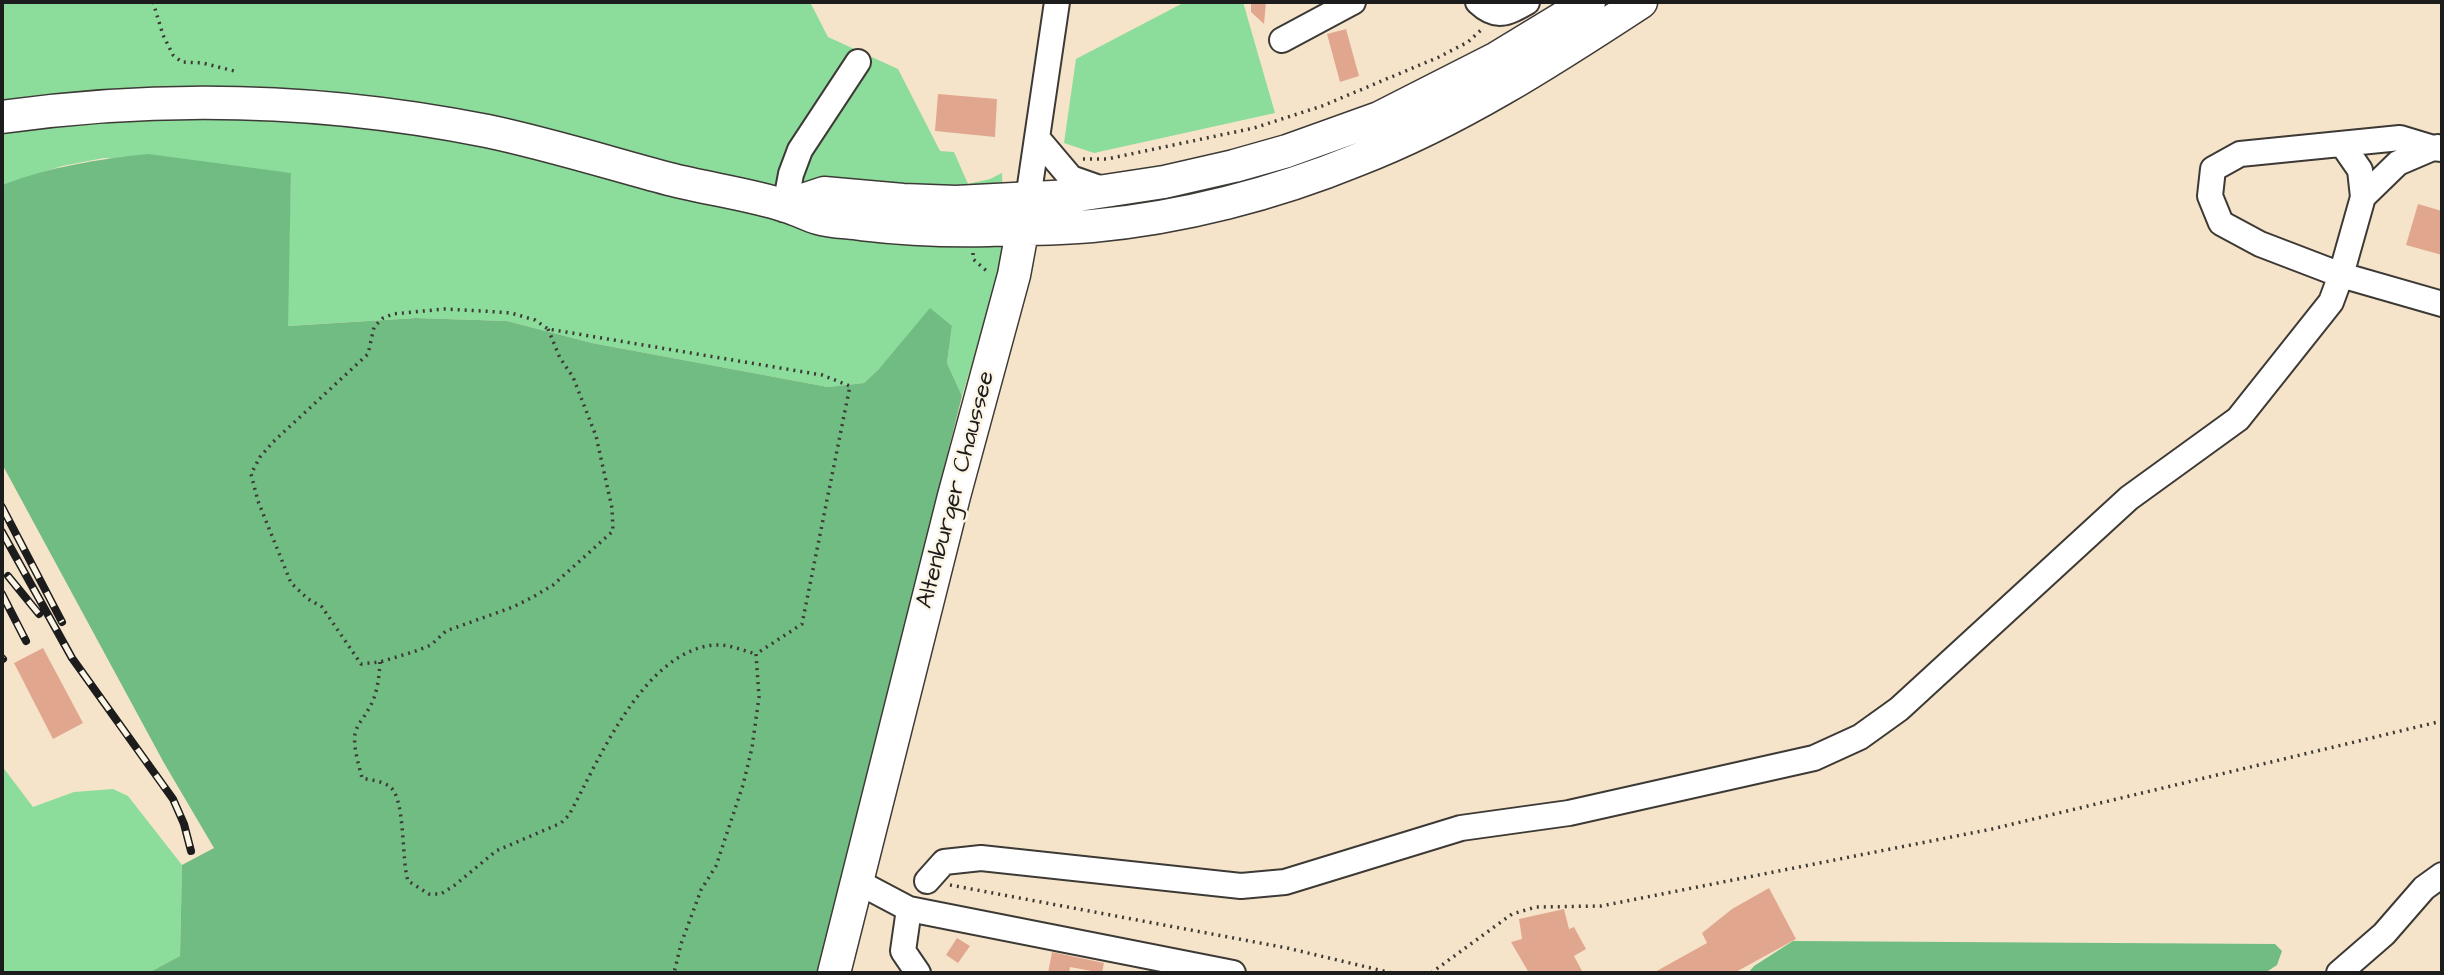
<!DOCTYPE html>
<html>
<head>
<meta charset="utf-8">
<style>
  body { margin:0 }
  #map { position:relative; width:2444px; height:975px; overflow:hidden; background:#f6e4ca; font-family:"Architects Daughter",sans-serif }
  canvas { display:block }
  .frame { position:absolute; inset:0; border:4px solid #1c1c1c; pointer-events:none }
</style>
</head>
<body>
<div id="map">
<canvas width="2444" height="975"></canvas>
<div class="frame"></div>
</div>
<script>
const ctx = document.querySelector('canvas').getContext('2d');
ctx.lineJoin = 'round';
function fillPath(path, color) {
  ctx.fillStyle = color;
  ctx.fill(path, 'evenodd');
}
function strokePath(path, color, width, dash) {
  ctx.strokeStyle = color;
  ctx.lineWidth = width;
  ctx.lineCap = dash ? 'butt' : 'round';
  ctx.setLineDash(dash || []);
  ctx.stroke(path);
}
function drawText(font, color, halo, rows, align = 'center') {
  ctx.font = font + ' "Architects Daughter",sans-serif';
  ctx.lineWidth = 5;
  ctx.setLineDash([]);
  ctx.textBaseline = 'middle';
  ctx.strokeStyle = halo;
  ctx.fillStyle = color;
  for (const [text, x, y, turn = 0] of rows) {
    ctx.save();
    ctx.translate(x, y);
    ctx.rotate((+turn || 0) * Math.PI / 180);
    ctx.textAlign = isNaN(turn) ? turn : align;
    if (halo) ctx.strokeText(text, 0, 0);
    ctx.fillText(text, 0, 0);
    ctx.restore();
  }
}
const green = new Path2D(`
  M 2,2 L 810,2 L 828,37 L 898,69 L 940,151 L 954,152 L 968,184 L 990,179 L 1002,173 L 1005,256 L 962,396 L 947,363 L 952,326 L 879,369 L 864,383 L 828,387 L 592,343 L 507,321 L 416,318 L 287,326 L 291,173 L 104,158 L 62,166 L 2,185 Z
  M 1185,2 L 1243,2 L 1275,113 L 1094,153 L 1064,143 L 1076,59 Z
  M 2,766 L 33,807 L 74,792 L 113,789 L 128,796 L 182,865 L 180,956 L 148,973 L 2,973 Z`);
const forest = new Path2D(`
  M 148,154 L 291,173 L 288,326 L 416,318 L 507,321 L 592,343 L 828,387 L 864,383 L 879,369 L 930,308 L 952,326 L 947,363 L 962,396 L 817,973 L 148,973 L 180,956 L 182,865 L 214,848 L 164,763 L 2,464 L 2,185 C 49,167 98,159 148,154 Z
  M 1793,941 L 2275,944 L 2282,951 L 2277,965 L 2265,973 L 1748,973 L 1754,966 Z`);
const building = new Path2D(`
  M 1251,2 L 1266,2 L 1264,24 L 1251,12 Z
  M 1346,29 L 1359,76 L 1340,82 L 1327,34 Z
  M 938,94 L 997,99 L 995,137 L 935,131 Z
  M 2418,204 L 2442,211 L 2442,255 L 2406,245 Z
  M 43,648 L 83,723 L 53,739 L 14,663 Z
  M 1769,888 L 1796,939 L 1734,973 L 1653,973 L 1707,943 L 1702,933 L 1732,909 Z
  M 1564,909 L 1569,929 L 1574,927 L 1586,949 L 1574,956 L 1583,973 L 1529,973 L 1511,942 L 1522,939 L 1519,919 Z
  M 957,938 L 970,946 L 958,963 L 946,955 Z
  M 1052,952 L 1104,963 L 1102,973 L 1070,967 L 1069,973 L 1048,973 Z`);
const path = new Path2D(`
  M 153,2 L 163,35 L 173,55 L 182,62 L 203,63 L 234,71
  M 1083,159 L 1107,159 L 1254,128 L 1322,106 L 1439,57 L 1468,42 L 1481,30
  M 973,253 L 973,259 L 989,273
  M 548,329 L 560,358 L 573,377 L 596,436 L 612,508 L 613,531 L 553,585 L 533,597 L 513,607 L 446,631 L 431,645 L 413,652 L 380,662 L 361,664 L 322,607 L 308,599 L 291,583 L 258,501 L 251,474 L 260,457 L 273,442 L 368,354 L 374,327 L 383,318 L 393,314 L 444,309 L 483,311 L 511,313 L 535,320 L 548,329 L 822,375 L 850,386 L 802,624 L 756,654 L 759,697 L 752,748 L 743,785 L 716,866 L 701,890 L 681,944 L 674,973
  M 380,662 C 379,679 377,696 368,710 C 364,718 357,724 355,734 C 353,748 359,765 362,778 C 370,780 382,781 389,786 C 406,797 401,859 408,881 L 429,894 L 441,894 L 455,885 L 496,851 L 561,823 L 569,815 C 599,760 643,652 714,645 C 728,644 742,650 756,654
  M 950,885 L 1287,948 L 1392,973
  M 1431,973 L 1512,914 L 1536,907 L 1601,906 L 1992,829 L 2442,721`);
const minor = new Path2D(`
  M 1478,2 C 1496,19 1506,14 1527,2
  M 1282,40 L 1353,2
  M 1038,139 L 1071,178 L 1105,190
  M 2342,144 L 2360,170 L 2363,197
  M 2438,147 L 2433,148 L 2400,138 L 2240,154 L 2213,169 L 2210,196 L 2221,223 L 2260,244 L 2341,275 L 2442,304
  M 1028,199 L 1057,2
  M 785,206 L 791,174 L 800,150 L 858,62
  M 927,881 L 944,862 L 981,858 L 1241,886 L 1285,882 L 1461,828 L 1569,813 L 1814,758 L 1860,737 L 1899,709 L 2129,498 L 2238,419 L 2331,302 L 2341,275 L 2363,197 L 2398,163 L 2433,148 L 2442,149
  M 858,882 L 909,909 L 903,951 L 918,973
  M 909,909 L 1233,973
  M 2339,973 L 2384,934 L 2424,888 L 2442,875`);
const major = new Path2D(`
  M 2,117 C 164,94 327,99 487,131 C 549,144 609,163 669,179 C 708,189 748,194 786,206 C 797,209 807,215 818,218 C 832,222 847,222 861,224 C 903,229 946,231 989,230 C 1023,229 1058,229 1092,226 C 1181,218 1274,194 1357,160 C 1458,121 1551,61 1641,2
  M 785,206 L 824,193 L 903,200 L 956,202 L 1072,196 L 1164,182 L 1234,166 L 1287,151 L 1379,118 L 1497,58 L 1589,2
  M 834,973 L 954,496 L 1014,275 L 1026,210`);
const rail = new Path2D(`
  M 2,507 L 62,622
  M 2,532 L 72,658 L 173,799 L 184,824 L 191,851
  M 8,576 L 39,614
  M 2,594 L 26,641
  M 2,658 L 3,659`);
const streetNames = [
  ["Altenburger Chaussee",957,490,-75]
];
fillPath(green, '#8cdc9b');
fillPath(forest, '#71bc83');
fillPath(building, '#e1a78e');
strokePath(minor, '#3d3a36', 28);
strokePath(major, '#3d3a36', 35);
strokePath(path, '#3d3a36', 3.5, [2, 5]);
strokePath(minor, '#fff', 24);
strokePath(major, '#fff', 32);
strokePath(rail, '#1c1c1c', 8);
strokePath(rail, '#fcf5e5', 5, [16]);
drawText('24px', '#1c1c1c', '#fcf5e5', streetNames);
</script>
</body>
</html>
